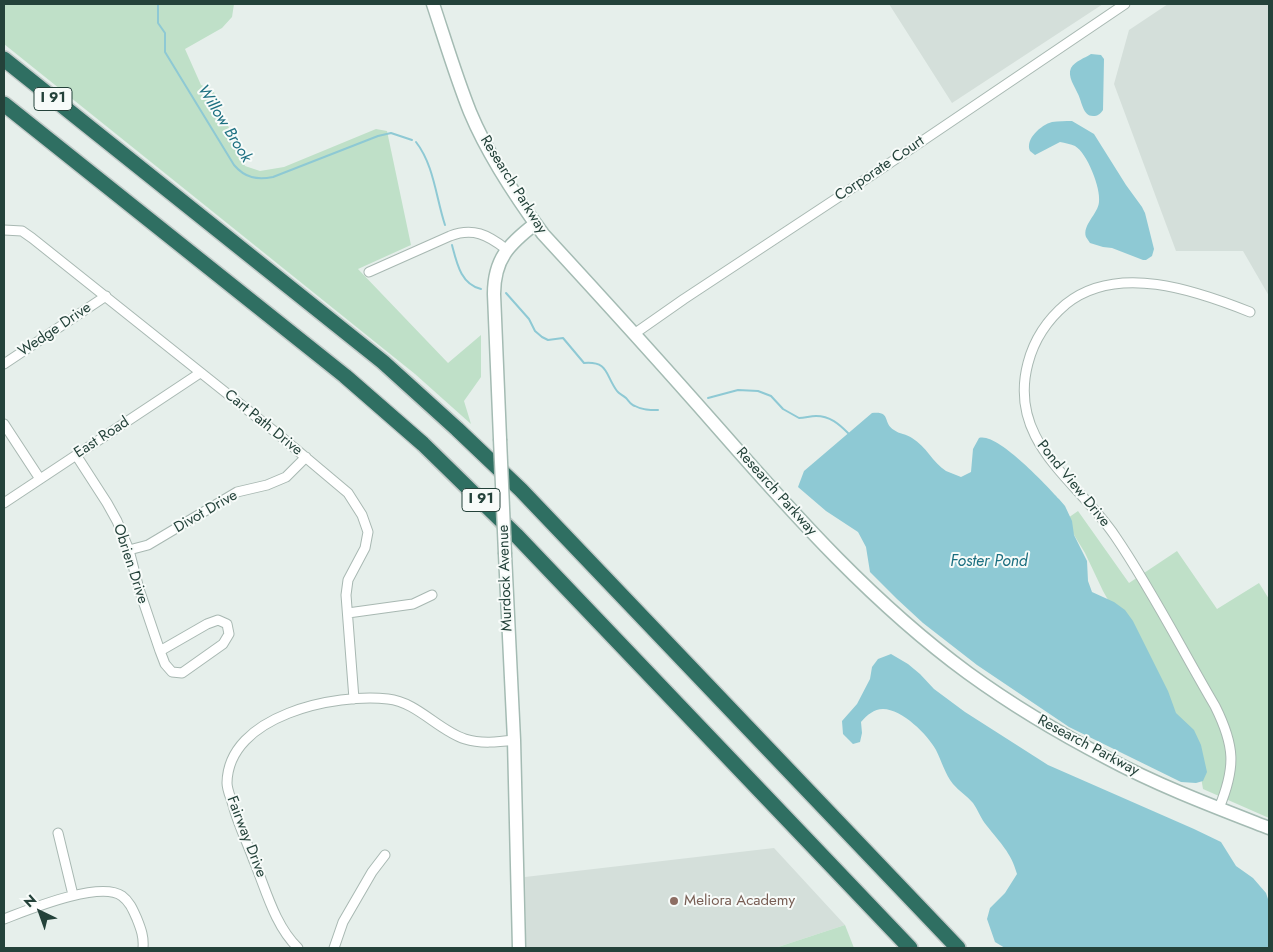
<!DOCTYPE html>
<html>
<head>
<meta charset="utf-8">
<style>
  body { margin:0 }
  #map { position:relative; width:1273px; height:952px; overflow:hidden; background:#e6efeb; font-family:Jost,sans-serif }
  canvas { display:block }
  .frame { position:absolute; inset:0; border:5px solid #24423a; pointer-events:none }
  .north { position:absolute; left:15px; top:887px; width:50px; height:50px; -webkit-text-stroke:4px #f7fbf9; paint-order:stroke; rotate:318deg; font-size:14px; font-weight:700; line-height:20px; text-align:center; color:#24423a }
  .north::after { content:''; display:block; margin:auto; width:18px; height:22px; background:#24423a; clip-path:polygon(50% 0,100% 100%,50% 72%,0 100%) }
</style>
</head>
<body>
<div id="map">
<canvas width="1273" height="952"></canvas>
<div class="frame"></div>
<div class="north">N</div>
</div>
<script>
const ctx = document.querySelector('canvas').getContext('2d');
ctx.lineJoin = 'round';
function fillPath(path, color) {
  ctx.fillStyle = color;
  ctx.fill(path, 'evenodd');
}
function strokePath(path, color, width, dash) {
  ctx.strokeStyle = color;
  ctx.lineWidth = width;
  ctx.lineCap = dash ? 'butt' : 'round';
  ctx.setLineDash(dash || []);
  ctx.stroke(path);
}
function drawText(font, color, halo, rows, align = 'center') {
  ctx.font = font + ' Jost,sans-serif';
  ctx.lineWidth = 4;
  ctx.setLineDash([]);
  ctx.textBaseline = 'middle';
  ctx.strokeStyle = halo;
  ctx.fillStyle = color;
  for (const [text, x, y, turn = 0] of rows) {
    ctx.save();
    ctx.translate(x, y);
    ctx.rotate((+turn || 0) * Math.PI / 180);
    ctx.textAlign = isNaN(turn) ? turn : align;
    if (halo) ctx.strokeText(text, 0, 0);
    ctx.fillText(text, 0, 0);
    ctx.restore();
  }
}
const built = new Path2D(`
  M 889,4 L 1103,4 L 952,103 Z
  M 1168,4 L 1269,4 L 1269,296 L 1243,251 L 1176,251 L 1114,84 L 1129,30 Z
  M 774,848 L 845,925 L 775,948 L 526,948 L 525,877 Z`);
const green = new Path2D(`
  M 4,4 L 234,4 L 232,17 L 222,28 L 185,49 L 201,85 L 213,90 L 245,166 L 260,171 L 284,167 L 376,129 L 387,131 L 411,245 L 358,269 L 448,363 L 481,335 L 481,377 L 464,401 L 471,424 L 415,374 L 4,44 Z
  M 1078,511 L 1129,583 L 1177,551 L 1217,609 L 1259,583 L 1269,599 L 1269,818 L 1203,789 L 1198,759 L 1103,591 L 1085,553 L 1065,520 Z
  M 845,925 L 854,948 L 775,948 Z`);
const water = new Path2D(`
  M 1091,54 L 1101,55 L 1104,59 L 1103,110 C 1100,114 1098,116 1093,116 C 1083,116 1082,102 1078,94 C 1075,87 1067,76 1071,68 C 1075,61 1085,58 1091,54 Z
  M 1072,121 L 1094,134 L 1126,185 L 1142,207 L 1145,213 L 1154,249 L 1152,256 L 1146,260 L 1143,260 L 1112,248 L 1103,247 L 1090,243 L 1086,237 C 1082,225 1098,214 1099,202 C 1101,188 1087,153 1075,146 C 1071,144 1065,143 1060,142 L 1035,155 L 1030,151 C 1025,139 1041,125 1052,122 C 1058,121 1066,121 1072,121 Z
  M 872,413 C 892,411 882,423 894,430 C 899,434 907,434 912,438 C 926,446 933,463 946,471 C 951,473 956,475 961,477 L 971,472 L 973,449 L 979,438 C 997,432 1046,485 1059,499 L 1065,506 L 1072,521 L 1074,535 L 1087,561 L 1088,581 L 1092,592 L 1114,602 L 1125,610 L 1133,621 L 1168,691 L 1176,713 L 1194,730 L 1201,745 L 1207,772 L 1203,781 L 1196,783 L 1181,782 L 1069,727 L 977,665 L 923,623 L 897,599 L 870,572 L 866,547 L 858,532 L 826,511 L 798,487 L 804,471 Z
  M 891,654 L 908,664 L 920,674 L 934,689 L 965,712 L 1048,765 L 1194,829 L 1221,842 L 1236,866 L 1253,878 L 1266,893 L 1269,902 L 1269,948 L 1005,948 L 995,942 L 987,919 L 990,908 L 1005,893 L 1017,874 C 1011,852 1000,843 987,826 C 981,819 978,810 973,803 C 967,796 959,791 953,784 C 945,774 942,762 936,750 C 928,735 902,709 883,709 C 874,709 867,715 861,722 L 862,733 L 860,742 L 853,744 L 843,734 L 842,721 L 857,704 L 870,679 L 872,667 L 878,659 Z`);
const stream = new Path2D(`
  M 158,4 L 158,23 L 165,33 L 165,52 L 234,165 C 245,178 257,180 273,177 L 378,136 L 391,133 L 412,140
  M 416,142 C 434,165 436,198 445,225
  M 452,245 C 457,264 461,284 481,289
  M 506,293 L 529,319 L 535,331 L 542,337 L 548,340 L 563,338 L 584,363 C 609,361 605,375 617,391 C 619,394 623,395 626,398 C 629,401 631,405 635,406 C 642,410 650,410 658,410
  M 708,398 L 738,390 L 758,391 L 771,396 L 783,409 L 799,418 C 805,418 810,416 816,416 C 830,416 839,424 848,433`);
const street = new Path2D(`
  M 4,230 L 22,231 L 32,238 L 279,435 L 348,493 L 362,515 L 368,532 L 365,548 L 348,580 L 346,595 L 354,699
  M 369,272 L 450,236 C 473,227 488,235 506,249
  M 634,334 L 684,299 L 872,175 L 1125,4
  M 4,364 L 106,296
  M 4,424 L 40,479
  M 76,455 L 107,503 L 117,521 L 129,550 L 139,589 L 160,651 L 165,664 L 172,672 L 182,673 L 223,644 L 229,634 L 227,624 L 218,620 L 207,624 L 160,651
  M 4,503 L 200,373
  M 129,550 L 148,545 L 237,492 L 267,485 L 286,477 L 306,457
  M 348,613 L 413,604 L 432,595
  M 1219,808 C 1236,767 1235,746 1215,706 C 1182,650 1152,590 1115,536 C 1077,480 1007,442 1028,363 C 1034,340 1047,320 1066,304 C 1117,263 1195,290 1250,312
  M 58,833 L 73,895
  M 4,919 C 28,910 100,880 122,896 C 130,902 133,910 137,919 C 141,929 144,937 143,948
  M 298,948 C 275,926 266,890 254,861 C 247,842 238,824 233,805 C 231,798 227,790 227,783 C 228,715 336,693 388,699 C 417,702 439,731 465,739 C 481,744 498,742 514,740
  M 334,948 L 343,922 L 372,872 L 385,855`);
const secondary = new Path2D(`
  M 433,4 C 445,40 456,77 470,112 C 488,155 515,196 543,234 C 602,298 661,363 719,429 C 796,517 874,604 968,673 C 1012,705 1059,733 1107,758 C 1159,786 1215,807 1269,828
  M 500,439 L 494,294 C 494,259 509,244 535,224
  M 505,554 L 514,740 L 519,948`);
const highway = new Path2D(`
  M 4,59 L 383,362 L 457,429 L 521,490 L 958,948
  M 4,104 L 345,376 L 423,444 L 516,535 L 910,948`);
const secondaryBridge = new Path2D(`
  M 500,439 L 505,554`);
const markers = [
  [674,901,5,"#8d6e63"]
];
const shields = [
  [53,99,38],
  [481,500,38]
];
const shieldNames = [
  ["I 91",53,99],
  ["I 91",481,500]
];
const streetNames = [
  ["Corporate Court",880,169,-34],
  ["Research Parkway",513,185,58],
  ["Wedge Drive",55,330,-34],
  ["Cart Path Drive",263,423,39],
  ["East Road",102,438,-33],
  ["Pond View Drive",1073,484,51],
  ["Research Parkway",776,492,48],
  ["Divot Drive",206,512,-30],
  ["Obrien Drive",130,564,72],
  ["Murdock Avenue",506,578,-92],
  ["Research Parkway",1088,746,28],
  ["Fairway Drive",246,837,69]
];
const educationNames = [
  ["Meliora Academy",684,901]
];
const waterNames = [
  ["Willow Brook",224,124,58],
  ["Foster Pond",989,562]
];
fillPath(built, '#d4dfda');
fillPath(green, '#bfe0c8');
fillPath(water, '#8ec9d4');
strokePath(stream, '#8ec9d4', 2);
strokePath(street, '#a8b8b2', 11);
strokePath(secondary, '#a4bbb3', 15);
strokePath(highway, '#c2cac8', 18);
strokePath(street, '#fff', 9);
strokePath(secondary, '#fff', 12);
strokePath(highway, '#2f6f62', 15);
strokePath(secondaryBridge, '#a4bbb3', 15, []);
strokePath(secondaryBridge, '#fff', 12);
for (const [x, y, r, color] of markers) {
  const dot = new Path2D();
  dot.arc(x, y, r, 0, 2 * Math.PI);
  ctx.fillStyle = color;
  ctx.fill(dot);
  strokePath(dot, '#f7fbf9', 2);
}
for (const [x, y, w] of shields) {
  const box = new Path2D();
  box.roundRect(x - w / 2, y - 11.5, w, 23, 4);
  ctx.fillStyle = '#f7fbf9';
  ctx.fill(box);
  strokePath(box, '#24423a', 1);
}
drawText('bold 14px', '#24423a', null, shieldNames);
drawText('15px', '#24423a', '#f7fbf9', streetNames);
drawText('15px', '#785e54', '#f7fbf9', educationNames, 'left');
drawText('italic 16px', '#1c6f80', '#f7fbf9', waterNames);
</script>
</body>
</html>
